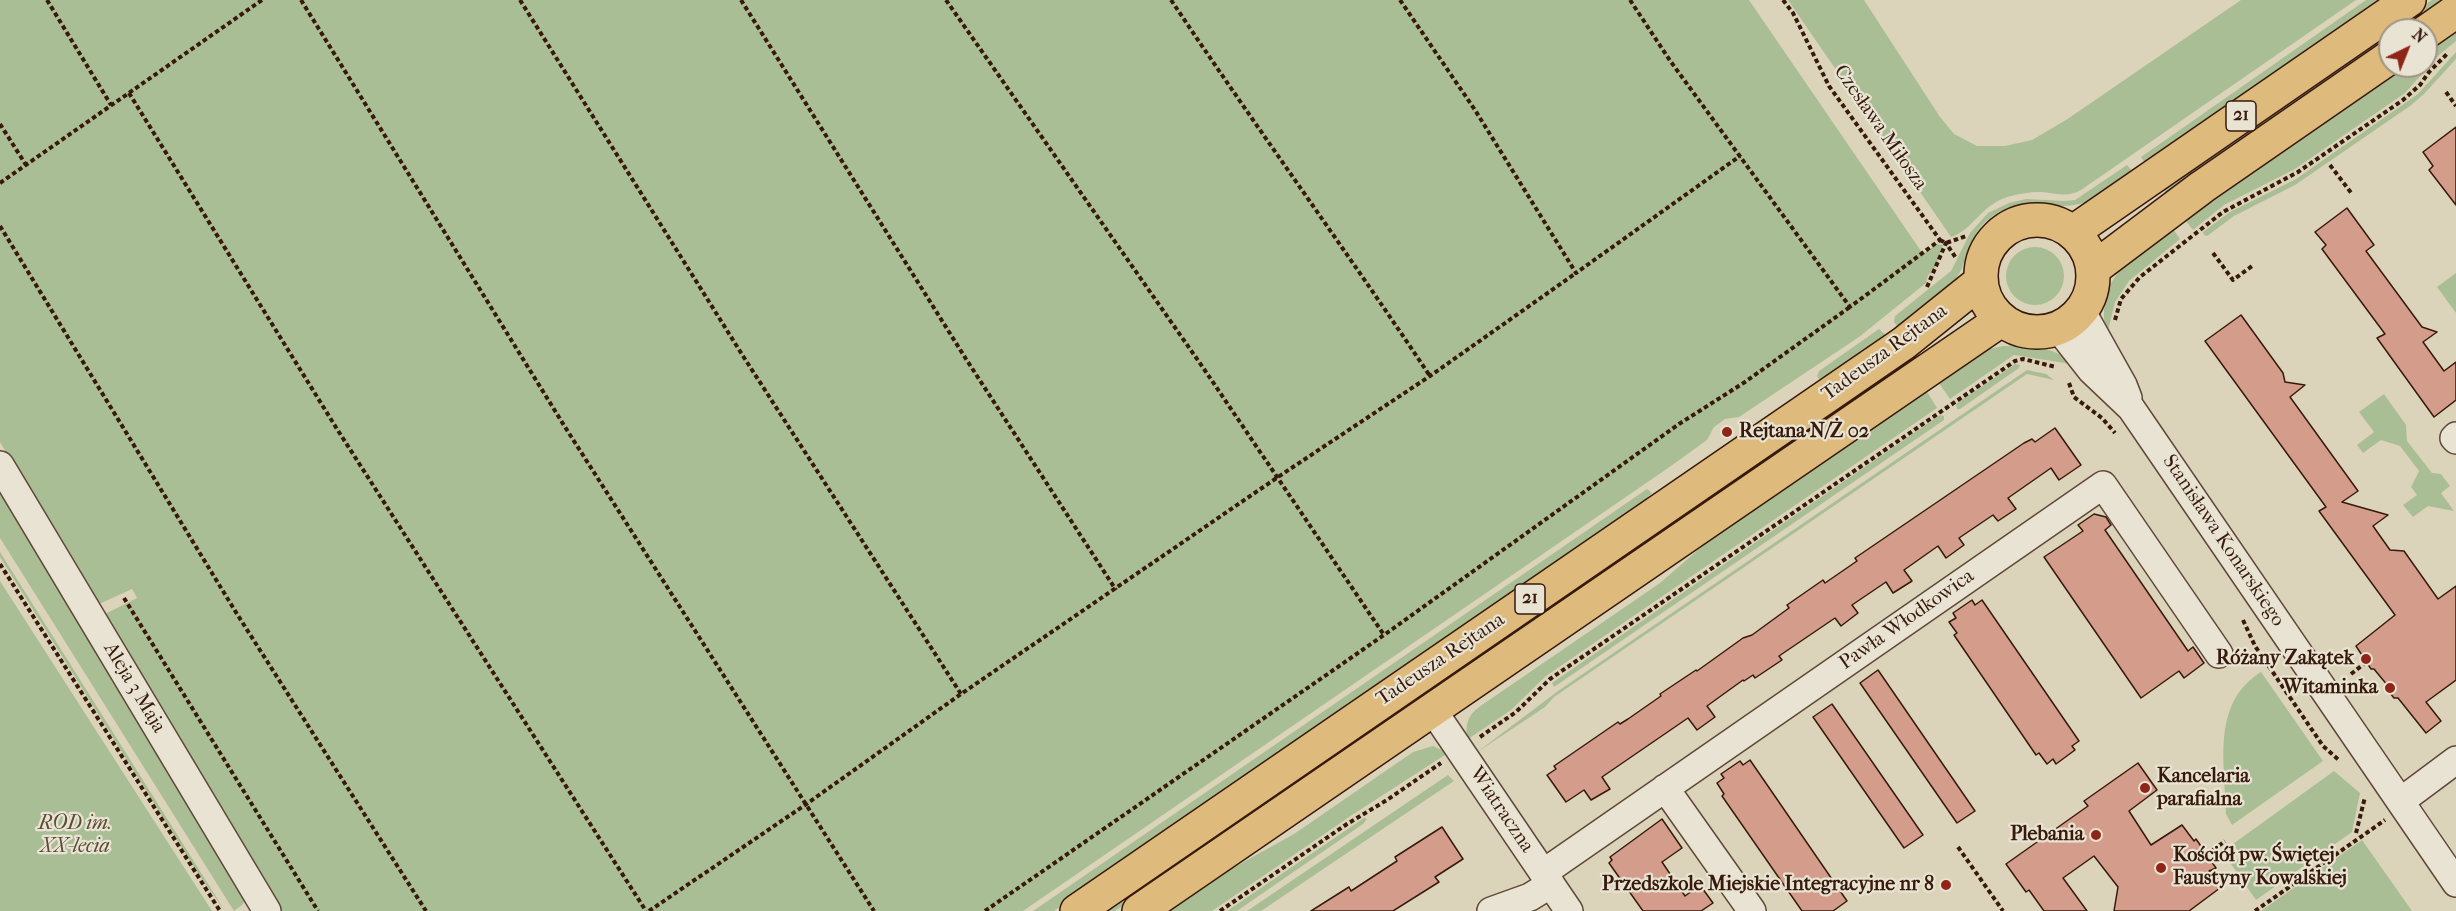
<!DOCTYPE html>
<html>
<head>
<meta charset="utf-8">
<style>
  body { margin:0 }
  #map { position:relative; width:2456px; height:911px; overflow:hidden; background:#dcd4ba; font-family:"IM FELL French Canon",serif }
  canvas { display:block }
  .north { position:absolute; left:2378px; top:18px; width:60px; height:60px; box-sizing:border-box; background:#e8e3d2; border:2px solid #a19383; border-radius:50%; rotate:43deg; font-size:16px; font-weight:700; line-height:24px; text-align:center; color:#371a0c }
  .north::after { content:''; display:block; margin:auto; width:21px; height:27px; background:#8f2418; clip-path:polygon(50% 0,100% 100%,50% 72%,0 100%) }
</style>
</head>
<body>
<div id="map">
<canvas width="2456" height="911"></canvas>
<div class="north">N</div>
</div>
<script>
const ctx = document.querySelector('canvas').getContext('2d');
ctx.lineJoin = 'round';
function fillPath(path, color) {
  ctx.fillStyle = color;
  ctx.fill(path, 'evenodd');
}
function strokePath(path, color, width, dash) {
  ctx.strokeStyle = color;
  ctx.lineWidth = width;
  ctx.lineCap = dash ? 'butt' : 'round';
  ctx.setLineDash(dash || []);
  ctx.stroke(path);
}
function drawText(font, color, halo, rows, align = 'center') {
  ctx.font = font + ' "IM FELL French Canon",serif';
  ctx.lineWidth = 4.5;
  ctx.setLineDash([]);
  ctx.textBaseline = 'middle';
  ctx.strokeStyle = halo;
  ctx.fillStyle = color;
  for (const [text, x, y, turn = 0] of rows) {
    ctx.save();
    ctx.translate(x, y);
    ctx.rotate((+turn || 0) * Math.PI / 180);
    ctx.textAlign = isNaN(turn) ? turn : align;
    if (halo) ctx.strokeText(text, 0, 0);
    ctx.fillText(text, 0, 0);
    ctx.restore();
  }
}
const green = new Path2D(`
  M 0,0 L 1749,0 L 1923,254 L 1937,244 L 1943,245 C 1940,255 1937,269 1928,275 L 1926,283 L 1859,337 L 1739,417 L 1725,419 L 1714,427 L 1707,440 L 1671,466 L 1023,911 L 281,911 L 103,615 L 137,598 L 132,589 L 97,605 L 0,442 Z
  M 1788,0 L 1864,0 L 1940,117 L 1954,134 L 1977,146 L 2005,146 L 2032,140 L 2066,120 L 2241,0 L 2356,0 L 2081,190 C 2066,198 2056,193 2040,192 C 2029,192 2018,194 2007,197 C 1979,207 1973,230 1951,237 Z
  M 2366,0 L 2387,0 L 2147,166 L 2141,157 Z
  M 2432,0 L 2449,0 L 2405,30 L 2390,30 L 2390,40 L 2167,194 L 2161,187 Z
  M 2456,26 L 2456,41 L 2439,55 L 2405,93 L 2295,169 L 2224,205 L 2193,230 L 2183,217 L 2398,66 L 2426,66 L 2426,46 Z
  M 2456,52 L 2456,59 L 2424,94 L 2410,106 L 2295,185 L 2234,216 L 2207,236 L 2204,235 L 2203,232 L 2230,212 L 2296,179 L 2408,101 L 2418,94 Z
  M 2127,165 L 2135,174 C 2116,186 2097,202 2074,205 C 2044,210 2025,195 1994,215 C 1965,234 1971,263 1952,284 C 1936,300 1916,314 1899,328 L 1894,322 L 1895,316 L 1951,271 L 1970,233 L 1988,213 L 2009,203 L 2026,199 L 2065,201 L 2075,200 Z
  M 2171,226 L 2180,239 L 2129,281 L 2115,302 L 2107,335 C 2093,278 2132,259 2171,226 Z
  M2006 276a29 29 0 1 1 58 0a29 29 0 1 1-58 0Z
  M 2456,273 L 2456,313 L 2437,287 Z
  M 1879,329 L 1888,337 L 1852,363 L 1819,379 L 1817,376 L 1819,371 Z
  M 2003,346 C 2024,346 2057,345 2071,364 L 2014,355 L 1950,399 L 1936,379 L 1985,350 Z
  M 1905,359 L 1910,367 L 1115,911 L 1099,911 Z
  M 2015,364 L 2020,365 L 2019,368 L 1960,409 L 1957,409 L 1956,404 Z
  M 2027,370 L 2046,374 L 2054,380 L 2027,374 L 1554,697 L 1545,707 L 1476,753 L 1558,691 Z
  M 1924,387 L 1937,408 L 1546,676 L 1511,710 L 1468,739 C 1464,726 1468,715 1479,707 L 1660,583 L 1729,523 Z
  M 2384,394 L 2406,425 L 2407,441 L 2432,473 L 2441,474 L 2450,486 L 2441,493 L 2454,511 L 2428,506 L 2413,517 L 2403,505 L 2417,495 L 2411,487 L 2419,471 L 2400,446 L 2381,440 L 2363,453 L 2357,445 L 2374,432 L 2359,412 Z
  M 1940,415 L 1944,416 L 1944,420 L 1554,687 L 1552,683 Z
  M 0,485 L 247,898 L 242,905 L 234,911 L 0,538 Z
  M 1647,489 L 1652,493 L 1627,517 L 1054,911 L 1033,911 Z
  M 0,552 L 225,911 L 197,872 L 0,557 Z
  M 0,581 L 212,911 L 0,911 Z
  M 2261,672 L 2323,761 L 2232,825 L 2226,814 C 2225,763 2211,703 2261,672 Z
  M 1433,746 L 1448,753 L 1352,815 L 1212,911 L 1161,911 L 1202,885 L 1294,834 L 1413,752 Z
  M 2334,771 L 2360,793 L 2352,832 L 2256,900 L 2231,864 L 2242,856 L 2233,844 Z
  M 1448,775 L 1454,781 L 1261,911 L 1247,911 Z
  M 1364,818 L 1367,819 L 1363,824 L 1237,911 L 1227,911 Z
  M 2362,840 L 2412,911 L 2261,911 Z`);
const building = new Path2D(`
  M 2456,127 L 2456,205 L 2429,170 L 2433,166 L 2423,152 Z
  M 2347,208 L 2374,245 L 2366,251 L 2422,327 L 2437,332 L 2423,342 L 2444,371 L 2456,362 L 2456,400 L 2434,417 L 2377,338 L 2385,334 L 2322,249 L 2326,245 L 2315,232 Z
  M 2241,315 L 2283,373 L 2285,382 L 2305,385 L 2290,397 L 2358,491 L 2342,502 L 2388,515 L 2373,526 L 2390,550 L 2404,551 L 2438,599 L 2456,586 L 2456,680 L 2426,702 L 2441,721 L 2426,733 L 2398,698 L 2394,698 L 2387,689 L 2388,686 L 2374,669 L 2371,669 L 2356,646 L 2395,615 L 2319,511 L 2326,507 L 2205,341 Z
  M 2055,428 L 2081,465 L 2059,480 L 2051,468 L 2008,498 L 2016,509 L 1998,521 L 1993,515 L 1959,538 L 1964,545 L 1946,558 L 1938,546 L 1904,570 L 1912,581 L 1893,593 L 1886,582 L 1852,605 L 1858,613 L 1841,626 L 1835,618 L 1779,656 L 1782,660 L 1755,678 L 1753,675 L 1744,681 L 1743,680 L 1707,706 L 1715,717 L 1697,730 L 1688,718 L 1602,777 L 1610,789 L 1591,800 L 1584,790 L 1566,802 L 1547,775 L 1556,769 L 1554,766 L 1618,722 L 1620,724 L 1628,719 L 1661,696 L 1660,694 L 1696,670 L 1697,671 L 1743,638 L 1752,635 L 1789,608 L 1787,605 L 1823,580 L 1825,583 L 1857,561 L 1855,558 L 2024,443 L 2032,439 L 2035,442 Z
  M 2094,514 L 2106,517 L 2111,525 L 2105,530 L 2188,651 L 2193,647 L 2204,663 L 2184,678 L 2179,671 L 2141,698 L 2044,557 L 2083,531 L 2078,525 Z
  M 1972,600 L 1975,605 L 1982,600 L 2079,741 L 2072,746 L 2075,750 L 2056,764 L 2053,759 L 2047,764 L 2039,753 L 2036,755 L 1954,635 L 1957,633 L 1949,622 L 1956,618 L 1953,613 Z
  M 1878,670 L 1975,811 L 1957,823 L 1860,683 Z
  M 1832,704 L 1923,835 L 1904,848 L 1813,717 Z
  M 1750,760 L 1847,901 L 1833,911 L 1802,911 L 1722,796 L 1724,794 L 1717,783 L 1724,778 L 1721,774 L 1740,761 L 1743,765 Z
  M 2138,763 L 2157,790 L 2129,811 L 2151,845 L 2182,825 L 2194,841 L 2196,839 L 2216,868 L 2209,871 L 2224,885 L 2189,911 L 2114,911 L 2118,887 L 2094,856 L 2063,878 L 2087,911 L 2044,911 L 2029,890 L 2026,892 L 2006,864 L 2088,806 L 2084,801 Z
  M 1662,819 L 1682,848 L 1662,862 L 1685,896 L 1700,885 L 1713,903 L 1701,911 L 1643,911 L 1609,863 L 1612,860 L 1610,857 Z
  M 1442,827 L 1463,859 L 1435,877 L 1439,882 L 1393,911 L 1311,911 L 1349,887 L 1351,891 L 1397,861 L 1395,857 Z`);
const path = new Path2D(`
  M 47,0 L 111,105
  M 301,0 L 565,427 L 874,911
  M 520,0 L 743,356 L 961,694
  M 741,0 L 966,359 L 1116,590
  M 946,0 L 1204,369 L 1384,635
  M 1171,0 C 1256,127 1345,249 1430,376
  M 1400,0 L 1475,110 L 1576,273 L 1740,156
  M 1630,0 L 1671,62 L 1850,307 L 1940,240
  M 1783,0 L 1793,13 L 1829,86 L 1940,240
  M 2446,92 L 2456,106
  M 129,93 L 337,429 L 646,911
  M 0,124 L 26,165
  M 2330,165 L 2352,194
  M 0,183 L 262,0
  M 0,226 L 237,614 L 426,911
  M 1940,240 L 1946,243 L 1966,236
  M 2213,253 L 2233,280 L 2252,266
  M 1927,287 L 1946,243 L 1956,258
  M 2115,320 L 2121,299 L 2140,277 L 2223,212 L 2298,172 L 2403,100 L 2420,85 L 2429,72 L 2447,54
  M 2069,383 L 2074,397 L 2102,418 L 2115,433
  M 0,564 L 220,911
  M 124,598 L 318,911
  M 2243,620 L 2255,646 L 2323,746 L 2340,761
  M 2351,674 L 2364,664
  M 1480,737 L 1516,712 L 1550,679 L 2015,361 L 2023,359 L 2056,367
  M 2356,833 L 2365,797
  M 1958,847 L 2003,911
  M 2207,855 L 2225,841
  M 649,911 L 805,805 L 961,694 L 1278,477 L 1430,376 L 1576,273
  M 985,911 L 1384,635 L 1679,424 L 1745,382 L 1850,307
  M 1220,911 L 1347,824 L 1387,800 L 1441,763
  M 2255,911 L 2385,820`);
const minor = new Path2D(`
  M 2081,310 L 2123,385 L 2128,398
  M 2058,328 L 2091,370 L 2131,408 L 2456,883
  M 2456,436 L 2454,438 L 2456,440
  M 0,465 L 267,911
  M 1432,709 L 1569,911
  M 1665,788 L 1752,911
  M 2401,801 L 2456,760
  M 1543,873 L 2103,485 L 2219,654
  M 1491,911 L 1530,897 L 1551,884`);
const major = new Path2D(`
  M 2426,32 L 2456,11
  M1981 276a56 56 0 1 1 112 0a56 56 0 1 1-112 0Z
  M 2073,232 L 2409,0
  M 2093,269 L 2202,187 L 2390,57
  M 1077,911 L 1904,343 L 1980,282
  M 1139,911 L 2001,320`);
const markers = [
  [1727,432,6,"#8f2418"],
  [2366,659,6,"#8f2418"],
  [2390,688,6,"#8f2418"],
  [2145,788,6,"#8f2418"],
  [2096,835,6,"#8f2418"],
  [2161,868,6,"#8f2418"],
  [1946,885,6,"#8f2418"]
];
const shields = [
  [2241,116,30],
  [1530,599,30]
];
const shieldNames = [
  ["21",2241,116],
  ["21",1530,599]
];
const streetNames = [
  ["Czesława Miłosza",1880,128,55],
  ["Tadeusza Rejtana",1885,353,-36],
  ["Stanisława Konarskiego",2223,541,56],
  ["Pawła Włodkowica",1907,620,-35],
  ["Tadeusza Rejtana",1441,660,-34],
  ["Aleja 3 Maja",134,688,59],
  ["Wiatraczna",1501,810,56]
];
const poiNames = [
  ["Rejtana N/Ż 02",1739,432,"left"],
  ["Różany Zakątek",2354,659],
  ["Witaminka",2378,688],
  ["Kancelaria",2157,777,"left"],
  ["parafialna",2157,800,"left"],
  ["Plebania",2084,835],
  ["Kościół pw. Świętej",2173,856,"left"],
  ["Faustyny Kowalskiej",2173,879,"left"],
  ["Przedszkole Miejskie Integracyjne nr 8",1934,885]
];
const parkNames = [
  ["ROD im.",75,824],
  ["XX-lecia",75,847]
];
fillPath(green, '#aabe95');
fillPath(building, '#d49c8b');
strokePath(building, '#371a0c', 1.5);
strokePath(minor, '#604838', 30);
strokePath(major, '#371a0c', 36);
strokePath(path, '#371a0c', 4, [4.5, 3]);
strokePath(minor, '#e8e3d2', 27);
strokePath(major, '#deba7d', 33);
for (const [x, y, r, color] of markers) {
  const dot = new Path2D();
  dot.arc(x, y, r, 0, 2 * Math.PI);
  ctx.fillStyle = color;
  ctx.fill(dot);
  strokePath(dot, '#e8e3d2', 2);
}
for (const [x, y, w] of shields) {
  const box = new Path2D();
  box.roundRect(x - w / 2, y - 15, w, 30, 4.5);
  ctx.fillStyle = '#e8e3d2';
  ctx.fill(box);
  strokePath(box, '#371a0c', 1.5);
}
drawText('bold 18px', '#371a0c', null, shieldNames);
drawText('20px', '#371a0c', '#e8e3d2', streetNames);
drawText('bold 20px', '#371a0c', '#e8e3d2', poiNames, 'right');
drawText('italic 20px', '#5a4b35', '#e8e3d2', parkNames);
</script>
</body>
</html>
